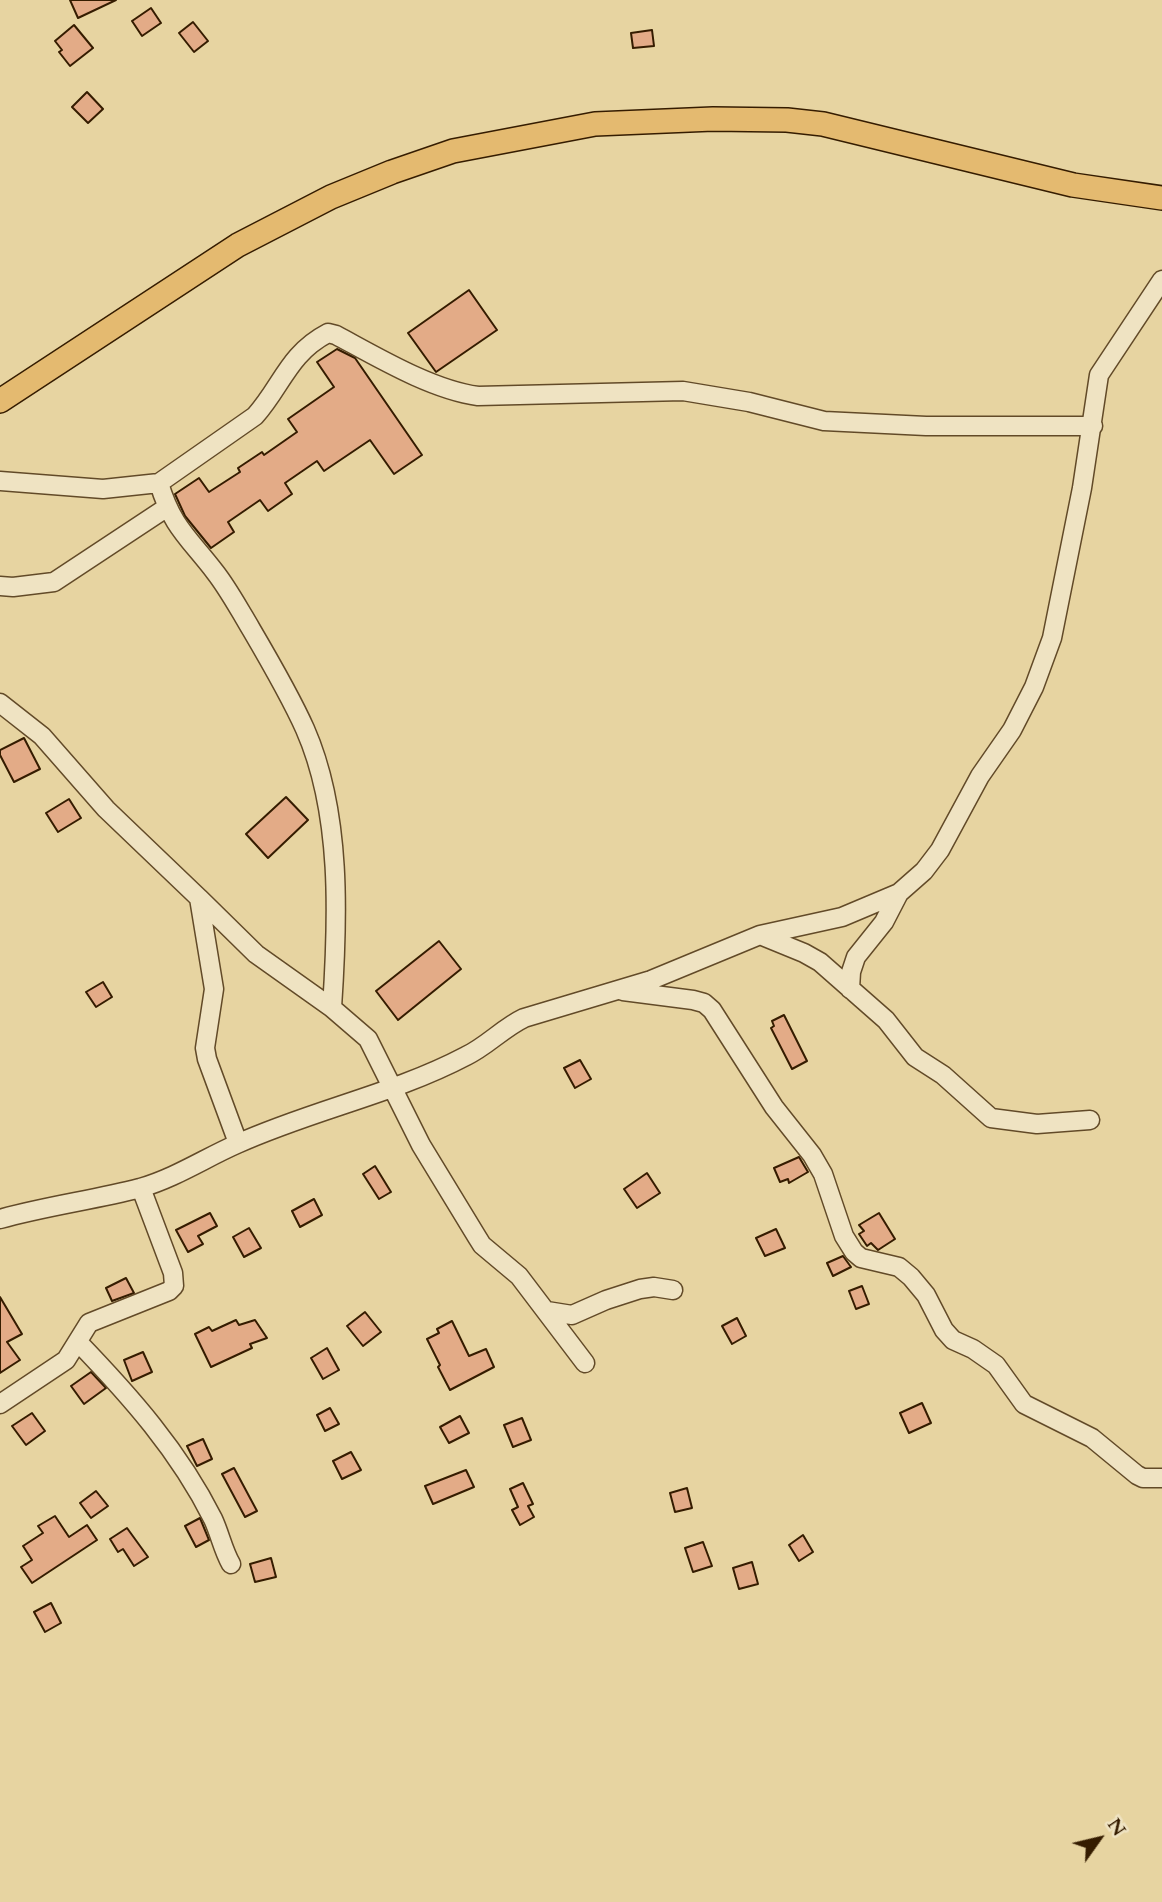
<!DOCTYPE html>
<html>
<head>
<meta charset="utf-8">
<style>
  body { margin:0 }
  #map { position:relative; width:1162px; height:1902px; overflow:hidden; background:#e7d4a1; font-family:Cardo,serif }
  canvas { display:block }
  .north { position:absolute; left:1064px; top:1804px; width:70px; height:70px; -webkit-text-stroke:5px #efe3c2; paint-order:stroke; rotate:56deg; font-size:19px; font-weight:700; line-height:28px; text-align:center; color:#351c00 }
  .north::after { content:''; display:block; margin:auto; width:24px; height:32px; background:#351c00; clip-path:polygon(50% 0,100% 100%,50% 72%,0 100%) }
</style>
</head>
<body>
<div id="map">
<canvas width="1162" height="1902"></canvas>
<div class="north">N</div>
</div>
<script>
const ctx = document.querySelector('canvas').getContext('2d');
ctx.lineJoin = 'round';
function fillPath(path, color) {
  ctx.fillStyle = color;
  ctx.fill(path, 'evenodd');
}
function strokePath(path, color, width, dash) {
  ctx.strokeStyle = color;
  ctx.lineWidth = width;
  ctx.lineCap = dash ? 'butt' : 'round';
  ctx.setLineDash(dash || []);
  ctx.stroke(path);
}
const building = new Path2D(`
  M 70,0 L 116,0 L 78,18 Z
  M 151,8 L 161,23 L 142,36 L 132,21 Z
  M 193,22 L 208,41 L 194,52 L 179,33 Z
  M 74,25 L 93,48 L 70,66 L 59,52 L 62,50 L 55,41 Z
  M 652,30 L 654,46 L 633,48 L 631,33 Z
  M 87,92 L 103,109 L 88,123 L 72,107 Z
  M 469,290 L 497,330 L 436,372 L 408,333 Z
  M 337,349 L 355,358 L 422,455 L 394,474 L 370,440 L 324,471 L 317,461 L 285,483 L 292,494 L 268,511 L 260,500 L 228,522 L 234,532 L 211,548 L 185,516 L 175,494 L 199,478 L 209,492 L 240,472 L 238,468 L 262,452 L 264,455 L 297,432 L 288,419 L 334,387 L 317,362 Z
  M 24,738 L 40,769 L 14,782 L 0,755 L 0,750 Z
  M 286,797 L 308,820 L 268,858 L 246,834 Z
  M 69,799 L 81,818 L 58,832 L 46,813 Z
  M 439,941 L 461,969 L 398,1020 L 376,991 Z
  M 103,982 L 112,997 L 96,1007 L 86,992 Z
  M 784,1015 L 807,1061 L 792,1069 L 771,1028 L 774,1026 L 772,1021 Z
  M 580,1060 L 591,1079 L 575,1088 L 564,1068 Z
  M 799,1157 L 808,1172 L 789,1183 L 788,1179 L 780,1182 L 774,1168 Z
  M 375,1166 L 391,1192 L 379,1199 L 363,1174 Z
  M 647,1173 L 660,1193 L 637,1208 L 624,1189 Z
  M 314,1199 L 322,1215 L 300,1227 L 292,1211 Z
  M 210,1213 L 217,1226 L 198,1236 L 203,1244 L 188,1252 L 176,1230 Z
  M 879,1213 L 895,1239 L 878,1250 L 871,1243 L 867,1246 L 859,1234 L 864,1231 L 859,1225 Z
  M 249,1228 L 261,1248 L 244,1257 L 233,1237 Z
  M 776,1229 L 785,1248 L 765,1256 L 756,1238 Z
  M 843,1256 L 851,1267 L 833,1276 L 827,1263 Z
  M 126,1278 L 134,1293 L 112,1301 L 106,1288 Z
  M 862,1286 L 869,1304 L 856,1309 L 849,1291 Z
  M 0,1297 L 22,1334 L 7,1342 L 20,1360 L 0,1373 Z
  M 365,1312 L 381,1332 L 363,1346 L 347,1326 Z
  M 737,1318 L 746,1336 L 732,1344 L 722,1326 Z
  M 236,1320 L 239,1325 L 255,1320 L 267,1338 L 250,1344 L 252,1348 L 211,1367 L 195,1334 L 209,1327 L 212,1331 Z
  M 452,1321 L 469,1356 L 486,1349 L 494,1367 L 450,1390 L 438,1367 L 440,1365 L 427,1339 L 439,1333 L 437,1329 Z
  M 327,1348 L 339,1370 L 323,1379 L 311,1358 Z
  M 143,1352 L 152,1372 L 132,1381 L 124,1360 Z
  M 91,1372 L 106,1388 L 84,1404 L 71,1386 Z
  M 922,1403 L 931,1423 L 909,1433 L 900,1413 Z
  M 330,1408 L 339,1424 L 325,1431 L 317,1415 Z
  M 32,1413 L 45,1431 L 26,1445 L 12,1426 Z
  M 460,1416 L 469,1433 L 449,1443 L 440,1427 Z
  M 522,1418 L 531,1440 L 513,1447 L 504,1425 Z
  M 203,1439 L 212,1459 L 197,1466 L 187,1446 Z
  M 351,1452 L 361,1470 L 342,1479 L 333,1461 Z
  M 234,1468 L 257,1511 L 245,1517 L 222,1474 Z
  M 466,1470 L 474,1487 L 433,1504 L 425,1486 Z
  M 523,1483 L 533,1504 L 528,1506 L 534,1517 L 520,1525 L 512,1510 L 518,1507 L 510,1489 Z
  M 687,1488 L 692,1508 L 675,1512 L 670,1493 Z
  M 96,1491 L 108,1506 L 91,1518 L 80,1503 Z
  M 55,1516 L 69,1537 L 87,1525 L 97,1540 L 32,1583 L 21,1567 L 32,1560 L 23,1546 L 43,1533 L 38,1526 Z
  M 200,1518 L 209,1540 L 196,1547 L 185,1526 Z
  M 127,1528 L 148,1557 L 134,1566 L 123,1549 L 118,1552 L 110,1539 Z
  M 803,1535 L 813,1552 L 799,1561 L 789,1545 Z
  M 703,1542 L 712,1566 L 693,1572 L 685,1548 Z
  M 271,1558 L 276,1577 L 255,1582 L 250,1564 Z
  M 752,1562 L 758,1584 L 739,1589 L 733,1568 Z
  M 51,1603 L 61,1623 L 45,1632 L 34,1612 Z`);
const minor = new Path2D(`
  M 0,481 L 103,489 L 159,483 L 255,416 C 282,386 288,354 328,333 L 336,335 C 377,357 432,390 478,396 L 683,391 L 749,402 L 824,421 L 926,426 L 1093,426
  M 159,483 C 172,527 189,538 215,572 C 226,586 235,602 244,617 C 265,653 288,691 305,729 C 342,813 338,919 332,1008
  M 0,586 L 13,587 L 54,582 L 166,508
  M 0,703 L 42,736 L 106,809 L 199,898 L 214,989 L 205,1048 L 207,1059 L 238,1143
  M 199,898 L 256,954 L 332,1008 L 368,1039 L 421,1145 L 477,1237 L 482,1245 L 519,1276 L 585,1363
  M 760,935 L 804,953 L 820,962 L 886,1020 L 915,1057 L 943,1075 L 991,1118 L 1037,1124 L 1090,1120
  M 850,989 L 851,972 L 856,957 L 884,922 L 899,893
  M 623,991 L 693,1000 L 704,1003 L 712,1010 L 774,1107 L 812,1155 L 823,1174 L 844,1236 L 854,1252 L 861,1258 L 899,1267 L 911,1277 L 926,1295 L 944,1330 L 953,1340 L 973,1349 L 996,1365 L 1024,1404 L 1092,1438 L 1137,1475 L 1143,1478 L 1162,1478
  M 0,1219 C 46,1206 94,1200 140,1188 C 175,1178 205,1158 237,1144 C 312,1110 394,1094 466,1056 C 487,1046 503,1028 524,1018 L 651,980 L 760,935 L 842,917 L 899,893 L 924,871 L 940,850 L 980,776 L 1012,730 L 1034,687 L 1052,638 L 1082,488 L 1099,375 L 1162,280
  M 547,1311 L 572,1315 L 606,1300 L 640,1289 L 654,1287 L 673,1290
  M 78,1342 C 130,1396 179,1451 213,1519 C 220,1534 223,1550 231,1564
  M 0,1404 L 66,1360 L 89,1323 L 169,1291 L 174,1286 L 173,1273 L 141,1188`);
const major = new Path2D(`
  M 0,401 L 238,245 L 331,197 L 392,172 L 453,151 L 595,124 L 713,119 L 787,120 L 823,124 L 1073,185 L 1162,198`);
fillPath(building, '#e3ab87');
strokePath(building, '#351c00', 2);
strokePath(minor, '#624a28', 21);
strokePath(major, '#351c00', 26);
strokePath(minor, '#efe3c2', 18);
strokePath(major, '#e4ba70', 23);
</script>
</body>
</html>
